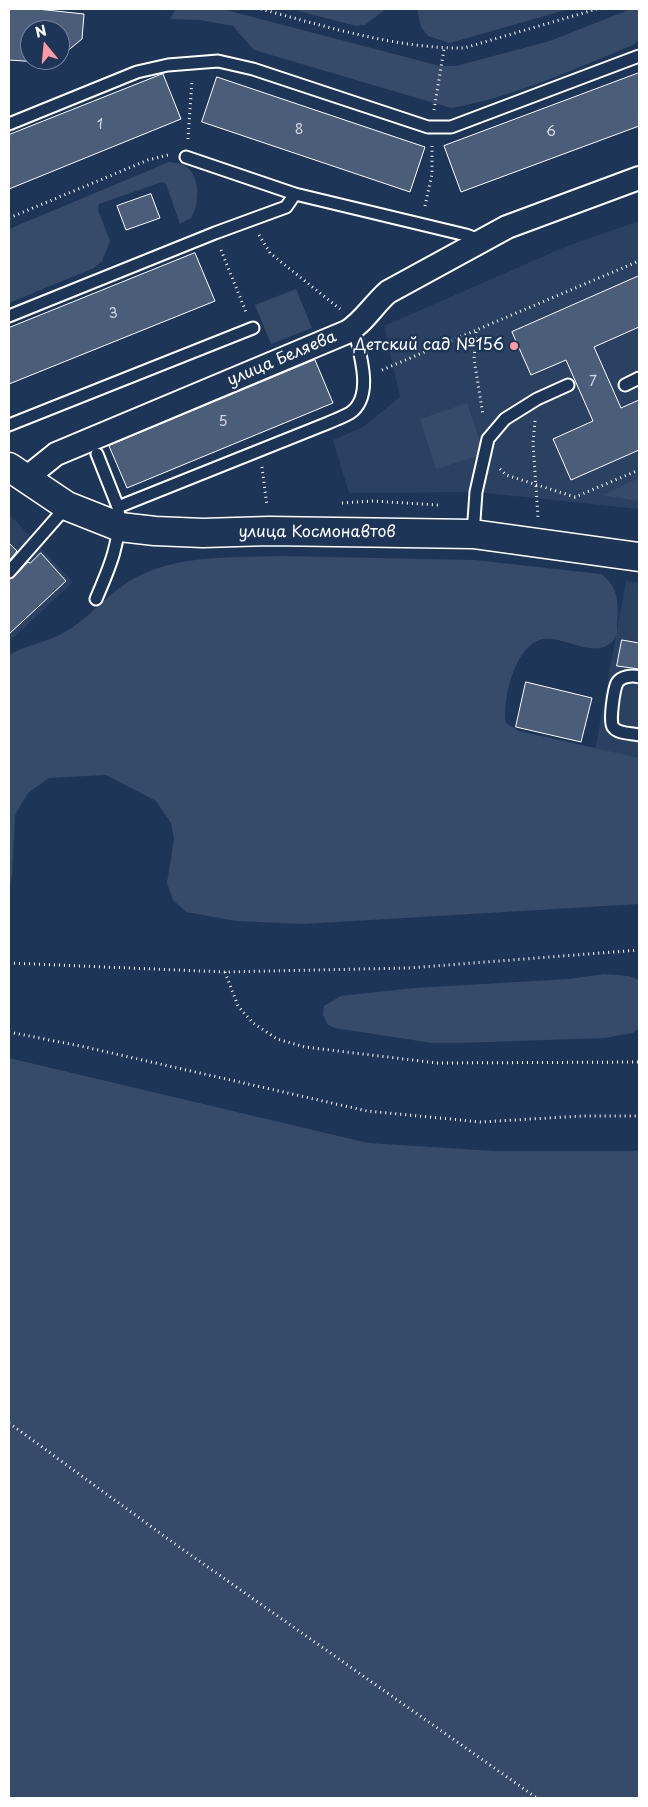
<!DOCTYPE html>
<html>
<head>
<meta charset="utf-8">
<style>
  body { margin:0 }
  #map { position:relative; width:648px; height:1807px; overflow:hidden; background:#1d3557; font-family:"Playpen Sans",sans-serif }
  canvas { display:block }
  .frame { position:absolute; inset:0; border:10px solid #fff; pointer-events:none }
  .north { position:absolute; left:20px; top:20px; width:50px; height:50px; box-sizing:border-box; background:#1d3557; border:1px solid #77869a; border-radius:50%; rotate:343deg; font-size:14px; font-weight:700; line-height:20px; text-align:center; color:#fff }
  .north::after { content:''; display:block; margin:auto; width:18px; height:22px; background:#ff9aa2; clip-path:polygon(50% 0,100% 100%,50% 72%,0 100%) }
</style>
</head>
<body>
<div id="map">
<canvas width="648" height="1807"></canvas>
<div class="frame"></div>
<div class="north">N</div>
</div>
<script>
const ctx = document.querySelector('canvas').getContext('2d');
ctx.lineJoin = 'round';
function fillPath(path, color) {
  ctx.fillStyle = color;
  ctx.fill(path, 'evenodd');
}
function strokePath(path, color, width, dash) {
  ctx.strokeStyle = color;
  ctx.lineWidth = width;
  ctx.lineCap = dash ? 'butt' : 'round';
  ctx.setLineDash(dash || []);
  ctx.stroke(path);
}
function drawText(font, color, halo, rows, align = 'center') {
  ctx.font = font + ' "Playpen Sans",sans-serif';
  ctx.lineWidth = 5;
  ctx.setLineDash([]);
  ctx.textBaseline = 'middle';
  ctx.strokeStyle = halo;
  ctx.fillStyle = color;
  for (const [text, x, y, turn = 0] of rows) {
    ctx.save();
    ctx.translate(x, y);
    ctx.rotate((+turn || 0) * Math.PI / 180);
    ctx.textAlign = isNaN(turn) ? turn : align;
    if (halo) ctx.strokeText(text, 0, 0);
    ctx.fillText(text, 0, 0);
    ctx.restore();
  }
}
const built = new Path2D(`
  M 639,221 L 639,509 L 476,492 L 349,493 L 333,440 L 363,427 L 400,397 L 384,326 L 567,246 Z
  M 9,514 L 73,582 L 9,642 Z
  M 626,581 L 639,583 L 639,770 L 593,762 Z`);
const green = new Path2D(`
  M 176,9 L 226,10 L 440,66 L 456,66 L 550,41 L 631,9 L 639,9 L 639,40 L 633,45 C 574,69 514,97 451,108 L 254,50 L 233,26 L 200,20 L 170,19 Z
  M 291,9 L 386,9 L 365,25 L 356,26 Z
  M 417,9 L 569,9 L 450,43 L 428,36 L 421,27 Z
  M 169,162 C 175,163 183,163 188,168 C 201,180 199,205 191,218 L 180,224 L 166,184 L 162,182 L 99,204 L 98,210 L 110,241 L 102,261 L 94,268 L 9,303 L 9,229 Z
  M 296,289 L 312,328 L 271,344 L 255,305 Z
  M 467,403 L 484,454 L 436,469 L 420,419 Z
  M 639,478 L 639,501 L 602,495 Z
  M 280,556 L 475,560 L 601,574 C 623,590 617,609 617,634 C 603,665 566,636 544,639 C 515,643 502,700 506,723 L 519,731 L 639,758 L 639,904 L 303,924 L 236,921 L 186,912 L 173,900 L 167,883 L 174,839 L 171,823 L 156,801 L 106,775 L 49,778 L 28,793 L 15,815 L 12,876 L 9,888 L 9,655 C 26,645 48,642 65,632 C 88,619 106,596 128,582 C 173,554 228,558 280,556 Z
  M 604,974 L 629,976 L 639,980 L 639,1028 L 633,1033 L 604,1038 L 459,1043 L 432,1043 L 335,1028 L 328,1025 L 323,1015 L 324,1006 L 341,996 L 414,988 L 569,979 Z
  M 9,1058 L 368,1143 L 495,1151 L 639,1151 L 639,1798 L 9,1798 Z`);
const building = new Path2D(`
  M 9,9 L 37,9 L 84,14 L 82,39 L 60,57 L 60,30 L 30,30 L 30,60 L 56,60 L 53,63 L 9,60 Z
  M 639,73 L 639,126 L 461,192 L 444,146 Z
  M 163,74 L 181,119 L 9,189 L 9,135 Z
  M 217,77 L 425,147 L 410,192 L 202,122 Z
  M 151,194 L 160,218 L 126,230 L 117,206 Z
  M 195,253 L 215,301 L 9,384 L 9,328 Z
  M 639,276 L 639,327 L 594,347 L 621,408 L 639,400 L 639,450 L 571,480 L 553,439 L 593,421 L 566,360 L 531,375 L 512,332 Z
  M 315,360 L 333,403 L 127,488 L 109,446 Z
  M 9,543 L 17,551 L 9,561 Z
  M 41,553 L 66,581 L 9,634 L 9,579 L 14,577 L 28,562 L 30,563 Z
  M 622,640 L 639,643 L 639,669 L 617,666 Z
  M 526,682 L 592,698 L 581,742 L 516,727 Z`);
const path = new Path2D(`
  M 261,9 C 323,26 399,49 464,48 L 597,9
  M 434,110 L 444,49
  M 188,139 L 192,80
  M 425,206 L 432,174 L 432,146
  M 9,218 L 148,160 L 168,155
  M 259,235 L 270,253 L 340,309
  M 221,250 L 246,312
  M 476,332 L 474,359 L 483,415
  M 382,370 L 639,261
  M 535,421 L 533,443 L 538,517
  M 262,467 L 267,506
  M 500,469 L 506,475 L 575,497 L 639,470
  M 342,503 L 373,501 L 438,505
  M 9,963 L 225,972 L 409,968 L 639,950
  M 225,972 L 238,1006 L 253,1023 L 277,1039 L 305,1047 L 437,1063 L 639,1062
  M 9,1032 L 85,1047 L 367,1111 L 481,1122 L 582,1116 L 639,1116
  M 9,1423 L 175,1544 L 537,1798`);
const service = new Path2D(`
  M 9,124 L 137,72 L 168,65 L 218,61 L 253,69 L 428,127 L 451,127 L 639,56
  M 186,157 L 295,194 L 466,235 L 482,241
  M 9,316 L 215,233 L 286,207 L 295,194
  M 625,385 L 639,378
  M 9,425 L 253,328
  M 97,454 L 118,507
  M 473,534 L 476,492 L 488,439 L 505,419 L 537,399 L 568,385
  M 9,572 L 67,506
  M 96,599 C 109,569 122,540 118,507 L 328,423 C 335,420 343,417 350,413 C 375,396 359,352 354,328
  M 639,677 C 633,675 621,676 617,683 C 614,689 609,721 613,727 C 618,734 631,733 639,735`);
const minor = new Path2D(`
  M 25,479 L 56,454 L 347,332 C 363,323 374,304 388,292 L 507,227 L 639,178`);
const secondary = new Path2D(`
  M 9,467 L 67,506 L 120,527 L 155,531 L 203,533 L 269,531 L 473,534 L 639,557`);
const markers = [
  [514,346,5,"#ff9aa2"]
];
const numberNames = [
  ["1",100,125],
  ["8",299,130],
  ["6",551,132],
  ["3",113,314],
  ["7",593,382],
  ["5",223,422]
];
const poiNames = [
  ["Детский сад №156",504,346]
];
const streetNames = [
  ["улица Беляева",282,359,-23],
  ["улица Космонавтов",317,533]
];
fillPath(built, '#2a4161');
fillPath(green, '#364b69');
fillPath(building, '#4a5d79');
strokePath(building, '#fff', 1);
strokePath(service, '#fff', 15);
strokePath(minor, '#fff', 26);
strokePath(secondary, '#fff', 31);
strokePath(path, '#fff', 3, [1, 4]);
strokePath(service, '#1d3557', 11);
strokePath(minor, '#1d3557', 22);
strokePath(secondary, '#1d3557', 28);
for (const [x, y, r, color] of markers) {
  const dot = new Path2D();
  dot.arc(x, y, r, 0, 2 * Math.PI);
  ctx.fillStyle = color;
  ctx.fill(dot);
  strokePath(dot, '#1d3557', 2);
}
drawText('14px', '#d2d6de', null, numberNames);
drawText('16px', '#fff', '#1d3557', poiNames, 'right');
drawText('16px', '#fff', '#1d3557', streetNames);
</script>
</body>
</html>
